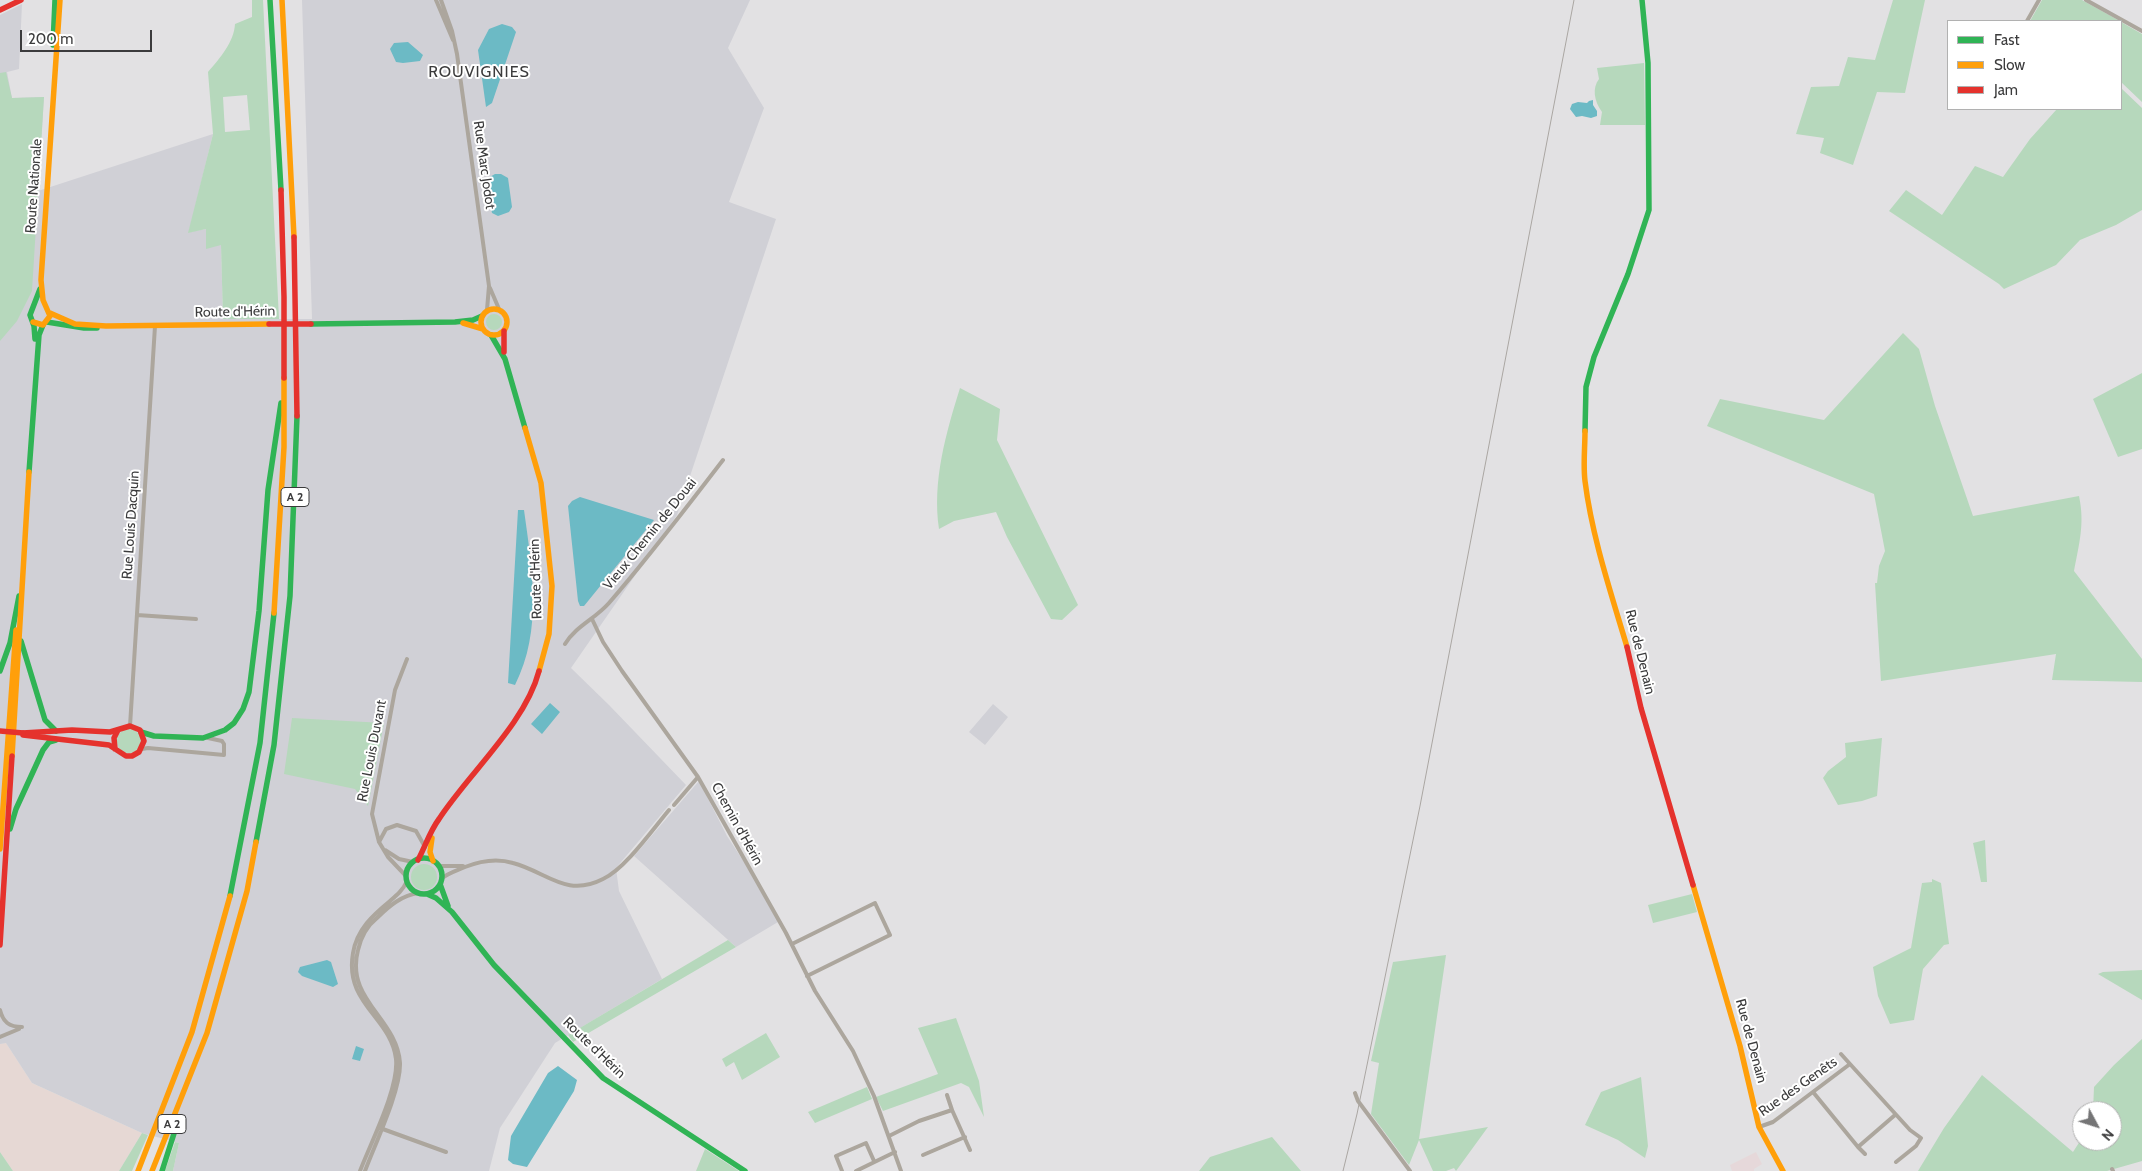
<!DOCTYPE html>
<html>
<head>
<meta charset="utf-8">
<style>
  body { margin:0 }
  #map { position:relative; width:2142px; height:1171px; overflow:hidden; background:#e2e1e3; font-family:Cabin,sans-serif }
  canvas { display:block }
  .legend { position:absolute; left:1947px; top:20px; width:175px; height:90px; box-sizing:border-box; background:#fff; border:1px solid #b1b1b1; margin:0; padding:6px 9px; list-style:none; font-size:15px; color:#3b3b3c }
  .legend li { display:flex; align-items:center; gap:10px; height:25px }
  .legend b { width:25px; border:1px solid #b1b1b1 }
  .north { position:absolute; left:2072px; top:1101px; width:50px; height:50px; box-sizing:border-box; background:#fff; border:1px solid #b1b1b1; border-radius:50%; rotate:130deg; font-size:14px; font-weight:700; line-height:20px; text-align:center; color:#3b3b3c }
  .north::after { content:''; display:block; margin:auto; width:18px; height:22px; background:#757576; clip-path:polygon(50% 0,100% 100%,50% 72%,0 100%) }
  .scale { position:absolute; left:20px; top:30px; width:132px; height:22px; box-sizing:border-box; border:2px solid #3b3b3c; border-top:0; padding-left:6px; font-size:15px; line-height:18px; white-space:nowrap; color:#3b3b3c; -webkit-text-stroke:4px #fff; paint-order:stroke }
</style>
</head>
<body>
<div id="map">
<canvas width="2142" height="1171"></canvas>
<ul class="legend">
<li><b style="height:6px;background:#30b455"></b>Fast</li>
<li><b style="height:6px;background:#ff9f0a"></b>Slow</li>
<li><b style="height:6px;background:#e5322d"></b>Jam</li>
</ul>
<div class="north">N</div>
<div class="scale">200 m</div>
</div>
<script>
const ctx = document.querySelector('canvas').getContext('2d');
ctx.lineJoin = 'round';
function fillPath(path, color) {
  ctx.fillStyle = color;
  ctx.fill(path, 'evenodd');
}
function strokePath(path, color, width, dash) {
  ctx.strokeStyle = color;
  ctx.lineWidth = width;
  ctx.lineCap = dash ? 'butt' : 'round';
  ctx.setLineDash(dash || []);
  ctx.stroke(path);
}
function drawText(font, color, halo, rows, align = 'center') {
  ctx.font = font + ' Cabin,sans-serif';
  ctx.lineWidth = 4;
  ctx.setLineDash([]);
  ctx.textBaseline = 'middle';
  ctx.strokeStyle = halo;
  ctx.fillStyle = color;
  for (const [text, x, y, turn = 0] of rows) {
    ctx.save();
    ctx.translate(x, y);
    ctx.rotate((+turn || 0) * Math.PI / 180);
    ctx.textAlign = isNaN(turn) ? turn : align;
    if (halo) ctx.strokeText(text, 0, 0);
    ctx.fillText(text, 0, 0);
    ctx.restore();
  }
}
const commercial = new Path2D(`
  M 6,1043 L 32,1083 L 142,1133 L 119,1171 L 13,1171 L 0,1152 L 0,1044 Z`);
const built = new Path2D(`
  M 302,0 L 750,0 L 728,48 L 764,108 L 729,202 L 776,219 L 677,515 L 571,668 L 609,705 L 686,785 L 616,868 L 619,891 L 662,979 L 555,1043 L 500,1128 L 489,1171 L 173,1171 L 179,1143 L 142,1133 L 32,1083 L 6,1043 L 0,1044 L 0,15 L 22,4 L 19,69 L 7,72 L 12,98 L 44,97 L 38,191 L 213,134 L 189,232 L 206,229 L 221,245 L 223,319 L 312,319 Z
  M 993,704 L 1008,717 L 985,745 L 969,732 Z
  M 699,781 L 727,836 L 748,868 L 778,922 L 736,947 L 634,856 Z`);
const education = new Path2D(`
  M 1756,1152 L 1762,1164 L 1754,1169 L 1754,1171 L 1732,1171 L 1730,1165 Z`);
const green = new Path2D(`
  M 252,0 L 263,0 L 279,319 L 223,319 L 221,245 L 206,249 L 206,229 L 188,233 L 213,134 L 208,72 C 220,58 234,42 235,24 L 252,17 ZM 247,95 L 250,130 L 225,132 L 223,97 Z
  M 1893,0 L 1925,0 L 1905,93 L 1877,92 L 1853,165 L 1820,153 L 1824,138 L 1796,134 L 1811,87 L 1839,86 L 1848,57 L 1875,60 Z
  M 2042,0 L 2082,0 L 2120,21 L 2030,21 Z
  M 2121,22 L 2142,34 L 2142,102 L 2121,82 Z
  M 1644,63 L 1645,125 L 1600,125 L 1602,112 C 1594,101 1592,88 1599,79 L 1597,68 Z
  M 6,72 L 12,98 L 44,97 L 32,291 L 17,321 L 0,341 L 0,73 Z
  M 2121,88 L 2142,108 L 2142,210 L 2116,225 L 2080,240 L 2056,265 L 2004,289 L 1999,284 L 1889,211 L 1906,190 L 1942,215 L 1975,166 L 2003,177 L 2030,139 L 2057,109 L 2121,109 Z
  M486 322a8 8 0 1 1 16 0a8 8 0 1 1-16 0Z
  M 1903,333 L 1919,349 L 1935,406 L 1973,516 L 2079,496 C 2085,524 2079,544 2074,571 L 2142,659 L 2142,682 L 2052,680 L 2056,654 L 1881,681 L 1875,583 L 1877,583 L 1879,566 L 1885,551 L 1874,494 L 1707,426 L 1720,399 L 1824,420 Z
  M 2142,373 L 2142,449 L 2118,457 L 2093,399 Z
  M 960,388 L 1000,409 L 997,440 L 1078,605 L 1062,620 L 1051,619 L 1007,537 L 996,512 L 954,521 L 939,529 C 932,481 946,433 960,388 Z
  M 292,718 L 384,723 L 368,806 L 355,789 L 284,774 Z
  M117 741a12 12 0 1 1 24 0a12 12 0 1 1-24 0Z
  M 1882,738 L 1877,796 L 1862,801 L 1838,805 L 1823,778 L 1828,771 L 1846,757 L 1845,743 Z
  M 1985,840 L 1987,882 L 1981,882 L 1973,843 Z
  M411 877a13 13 0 1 1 26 0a13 13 0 1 1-26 0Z
  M 1932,879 L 1941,883 L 1949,944 L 1944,945 L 1923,969 L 1914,1020 L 1890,1024 L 1878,996 L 1873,967 L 1911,948 L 1922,883 L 1932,882 Z
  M 1692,894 L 1697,912 L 1653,923 L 1648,905 Z
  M 728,940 L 736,947 L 573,1042 L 568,1035 Z
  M 1446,955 L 1419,1139 L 1488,1127 L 1456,1171 L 1454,1168 L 1446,1171 L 1433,1171 L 1419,1140 L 1409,1165 L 1371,1114 L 1379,1063 L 1371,1061 L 1393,962 Z
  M 2142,970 L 2142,1000 L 2098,974 L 2103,972 Z
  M 956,1018 L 979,1081 L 984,1117 L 969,1087 L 961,1083 L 883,1111 L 876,1097 L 938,1074 L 918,1028 Z
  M 766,1033 L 780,1057 L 742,1080 L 734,1062 L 726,1067 L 722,1059 Z
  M 2142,1039 L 2142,1161 L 2107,1171 L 1918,1171 L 1944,1128 L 1982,1075 L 2073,1152 L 2082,1138 L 2082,1141 L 2112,1141 L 2112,1111 L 2093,1111 L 2094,1087 L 2114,1065 Z
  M 1641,1077 L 1648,1146 L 1645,1158 L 1618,1140 L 1585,1125 L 1601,1092 Z
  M 867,1087 L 872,1099 L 815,1123 L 808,1112 Z
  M 142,1133 L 148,1135 L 132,1171 L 119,1171 Z
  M 1272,1137 L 1301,1171 L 1199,1171 L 1210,1157 Z
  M 175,1142 L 179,1143 L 173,1171 L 159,1171 L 166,1168 Z
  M 705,1149 L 739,1171 L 696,1171 Z
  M 0,1152 L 13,1171 L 0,1171 Z`);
const water = new Path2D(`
  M 502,24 L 512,27 L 516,32 L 492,103 L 486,107 L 478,50 L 489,29 Z
  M 408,42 L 423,55 L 420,61 L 403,63 L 396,62 L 390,49 L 394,43 Z
  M 1593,100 L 1593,105 L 1597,111 L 1597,116 L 1591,118 L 1582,116 L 1576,117 L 1570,109 L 1572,104 L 1578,102 L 1587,103 L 1589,101 Z
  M 495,174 L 501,174 L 508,178 L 512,207 L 509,212 L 498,216 L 492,213 L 486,185 L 488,178 Z
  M 580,497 L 654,520 L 584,606 L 580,606 L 578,601 L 568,506 L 572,501 Z
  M 518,510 L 524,510 C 532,568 543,630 515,685 L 508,683 Z
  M 550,703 L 560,712 L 542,734 L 531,724 Z
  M 327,960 L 331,962 L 338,984 L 333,987 L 302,976 L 298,972 L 300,967 Z
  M 356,1046 L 364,1049 L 360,1061 L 352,1059 Z
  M 558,1066 L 577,1080 L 574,1091 L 527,1167 L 513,1164 L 508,1160 L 511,1136 L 548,1073 Z`);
const street = new Path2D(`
  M 436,0 L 453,40
  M 441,0 L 452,31 L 457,54 L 489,286 L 487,310
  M 2086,0 L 2142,31
  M 2027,21 L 2039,0
  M 490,288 L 499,309
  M 137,615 L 196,619
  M 592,619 L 603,642 L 622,671 L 698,777 L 786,933 L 815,991 L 853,1051 L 874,1096 L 901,1171
  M 565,644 C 576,626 595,619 609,603 C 649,557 686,508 723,460
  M 130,726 L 155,326
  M 142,749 L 148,748 L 224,755 L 224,744 L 222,741 L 208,738
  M 674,805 L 698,777
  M 379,842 L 386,829 L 397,825 L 416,831 L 425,847
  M 385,850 L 399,859 L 413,862
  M 438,866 L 463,866
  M 406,876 L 388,857 L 379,842 L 372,814 L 395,690 L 407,659
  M 441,879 C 448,873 456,871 465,867 C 480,861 497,858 513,863 C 547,872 566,898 603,879 C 625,869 653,829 669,810
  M 792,944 L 875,903 L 890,935 L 807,976
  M 0,1010 C 3,1022 9,1027 22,1027
  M 0,1037 L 19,1029
  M 1841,1054 L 1850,1064
  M 1813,1092 L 1858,1147 L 1895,1115
  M 1355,1093 L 1358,1101 L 1410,1171
  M 952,1110 L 970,1150
  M 1759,1127 L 1773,1122 L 1850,1064 L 1910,1130 L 1921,1138 L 1916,1146 L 1896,1162
  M 380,1128 L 446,1152
  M 889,1136 L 919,1121 L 952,1110 L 947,1095
  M 1858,1147 L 1865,1154
  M 923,1155 L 965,1137
  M 2112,1169 L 2113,1171
  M 360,1171 C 371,1142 399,1088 396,1059 C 391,1017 344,1004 353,953 C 357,929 373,915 390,901 C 397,895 403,890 407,881
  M 365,1171 C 375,1144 401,1090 400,1063 C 397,1018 345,1000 358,950 C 361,937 367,926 377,918 C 389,906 402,895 419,893
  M 842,1171 L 836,1156 L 866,1143 L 874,1161
  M 856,1171 L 895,1152`);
const fast = new Path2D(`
  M 270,0 L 281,190
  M 53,45 L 55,0
  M 47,322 L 84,328 L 97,328
  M 311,324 L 455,322 L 473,320 L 482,316
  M 491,335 L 505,359 L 525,428
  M 35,339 L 34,326 L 30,315 L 40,289
  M 1585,431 L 1586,387 L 1594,357 L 1628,274 L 1649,210 L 1648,63 L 1642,0
  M 29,472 L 39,335 L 43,325
  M 21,641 L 45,720 L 56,731
  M 0,671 L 10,643 L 19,596
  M 141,732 L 154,736 L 203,738
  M 203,738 L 225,730 L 234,723 L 243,709 L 249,692 L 259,611 L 268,490 L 281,403
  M 10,829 L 16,809 L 43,750 L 49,742 L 56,740
  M 256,842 L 274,745 L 290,596 L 297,416
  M406 876a18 18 0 1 1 36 0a18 18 0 1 1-36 0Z
  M 440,884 L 448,906
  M 427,894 L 436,898 L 452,912 L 494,965 L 603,1078 L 745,1171
  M 230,896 L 260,743 L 274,613
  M 162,1171 L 178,1121`);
const slow = new Path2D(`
  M 282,0 L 294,237
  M481 322a13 13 0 1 1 26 0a13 13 0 1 1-26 0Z
  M 50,313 L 75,324 L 106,326 L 269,324
  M 33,322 L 43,325 L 50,316 L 43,300 L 41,280 L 60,0
  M 463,323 L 483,329
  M 525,428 L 541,483 L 552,586 L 549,634 L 539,671
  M 1585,431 C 1585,448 1583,465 1585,481 C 1592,537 1611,593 1627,647
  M 274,613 L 284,447 L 284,378
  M 12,756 L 29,472
  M 432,838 L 430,852 L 433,861
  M 0,849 L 16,630
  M 1693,885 L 1740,1046 L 1759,1127 L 1783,1171
  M 138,1171 L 192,1032 L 230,896
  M 152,1171 L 207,1033 L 247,891 L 256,842`);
const jam = new Path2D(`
  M 0,10 L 21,0
  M 281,190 L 284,297 L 284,378
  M 294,237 L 297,416
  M 504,331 L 504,352
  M 1627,647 L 1641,708 L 1693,885
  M 23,733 L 72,730 L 110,732 L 130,726 L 140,730 L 144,741 L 139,752 L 132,756 L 126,756 L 109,745 L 23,735
  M 115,749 L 114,738 L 118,730
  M 418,860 C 425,847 430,831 439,819 C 469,773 525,724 539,671
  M 0,945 L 12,756`);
const tram = new Path2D(`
  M 1343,1171 L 1357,1114 L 1420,806 L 1574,0`);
const jamBridge = new Path2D(`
  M 269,324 L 311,324
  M 0,731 L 23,733`);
const shields = [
  [295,497,28],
  [172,1124,28]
];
const shieldNames = [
  ["A 2",295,497],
  ["A 2",172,1124]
];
const streetNames = [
  ["Rue Marc Jodot",484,165,82],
  ["Route Nationale",34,186,-86],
  ["Route d'Hérin",235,312,-1],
  ["Rue Louis Dacquin",131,525,-86],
  ["Vieux Chemin de Douai",650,534,-51],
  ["Route d'Hérin",536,579,-92],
  ["Rue de Denain",1640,652,76],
  ["Rue Louis Duvant",372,751,-79],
  ["Chemin d'Hérin",737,824,61],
  ["Rue de Denain",1751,1041,75],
  ["Route d'Hérin",594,1048,44],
  ["Rue des Genêts",1798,1087,-35]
];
const quarterNames = [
  ["ROUVIGNIES",479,72]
];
fillPath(commercial, '#e6d8d4');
fillPath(built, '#d0d0d6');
fillPath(education, '#e6d8da');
fillPath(green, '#b6d8bc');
fillPath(water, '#6cbac5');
strokePath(street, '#aca69d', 4);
strokePath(fast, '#30b455', 5.5);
strokePath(slow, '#ff9f0a', 5.5);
strokePath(jam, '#e5322d', 5.5);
strokePath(tram, '#aaa6a2', 1);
strokePath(jamBridge, '#e5322d', 5.5);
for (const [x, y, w] of shields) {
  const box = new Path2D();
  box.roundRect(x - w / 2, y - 9.5, w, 19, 4);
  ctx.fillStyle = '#fff';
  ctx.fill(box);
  strokePath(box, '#3b3b3c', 1);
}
drawText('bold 12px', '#3b3b3c', null, shieldNames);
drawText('14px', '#3b3b3c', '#fff', streetNames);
ctx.letterSpacing = '1px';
drawText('16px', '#3b3b3c', '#fff', quarterNames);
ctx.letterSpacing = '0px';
</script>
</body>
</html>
